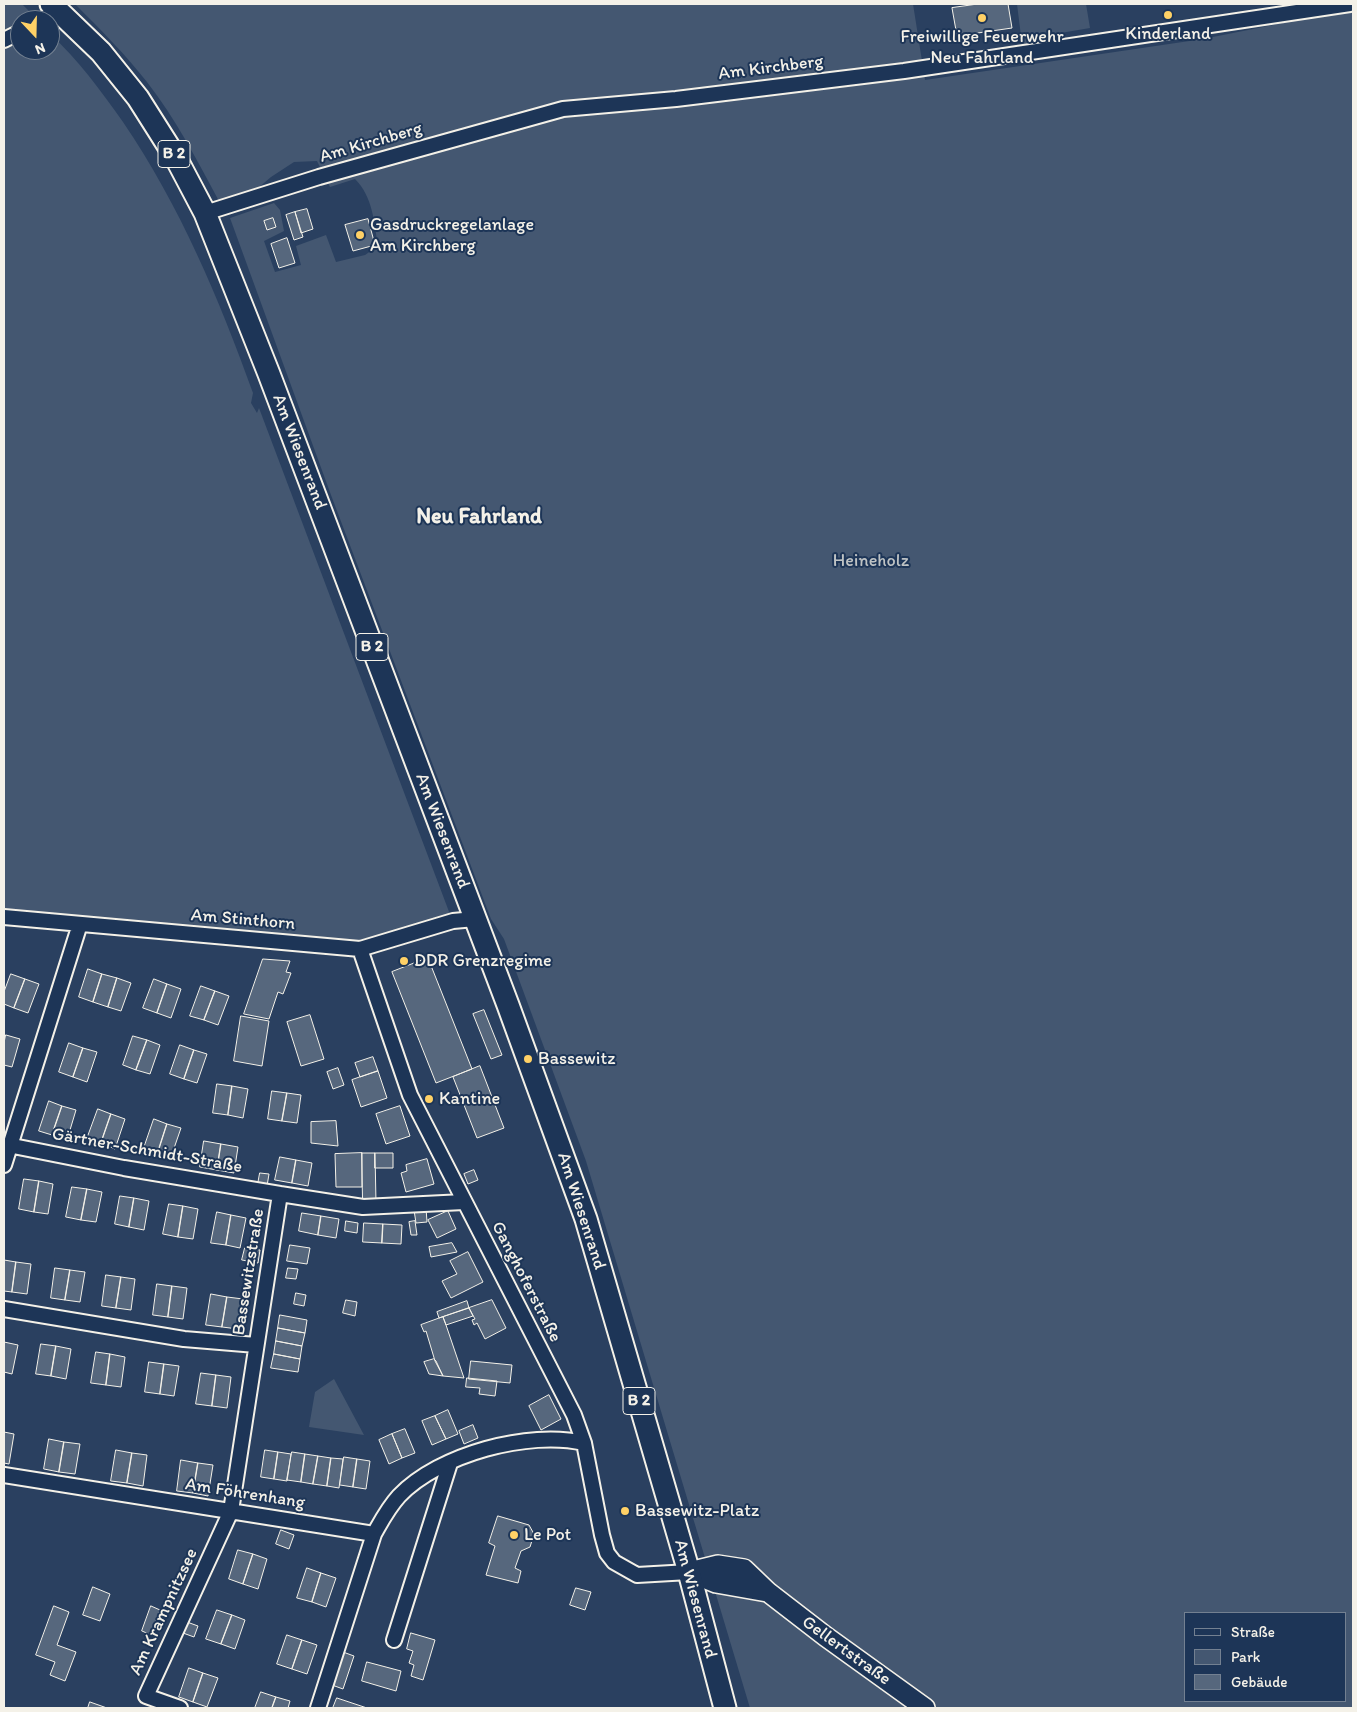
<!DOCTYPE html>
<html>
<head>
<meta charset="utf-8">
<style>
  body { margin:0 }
  #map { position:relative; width:1357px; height:1712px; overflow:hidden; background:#2a4060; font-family:Itim,sans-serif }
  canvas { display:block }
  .frame { position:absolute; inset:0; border:5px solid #f4f1e8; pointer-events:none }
  .legend { position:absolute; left:1184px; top:1612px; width:162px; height:90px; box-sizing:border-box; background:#1d3557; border:1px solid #738091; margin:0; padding:6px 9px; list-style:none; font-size:15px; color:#f4f1e8 }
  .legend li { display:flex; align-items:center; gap:10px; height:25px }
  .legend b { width:25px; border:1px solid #738091 }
  .north { position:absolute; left:10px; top:10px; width:50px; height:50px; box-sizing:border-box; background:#1d3557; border:1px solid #738091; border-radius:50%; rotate:159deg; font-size:14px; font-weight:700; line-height:20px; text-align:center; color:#f4f1e8 }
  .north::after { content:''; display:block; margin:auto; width:18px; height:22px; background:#ffd166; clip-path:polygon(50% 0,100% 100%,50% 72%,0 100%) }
</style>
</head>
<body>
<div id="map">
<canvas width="1357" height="1712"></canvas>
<div class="frame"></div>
<ul class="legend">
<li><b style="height:6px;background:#1d3557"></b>Straße</li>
<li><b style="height:14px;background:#445771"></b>Park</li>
<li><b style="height:14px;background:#56677d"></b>Gebäude</li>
</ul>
<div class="north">N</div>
</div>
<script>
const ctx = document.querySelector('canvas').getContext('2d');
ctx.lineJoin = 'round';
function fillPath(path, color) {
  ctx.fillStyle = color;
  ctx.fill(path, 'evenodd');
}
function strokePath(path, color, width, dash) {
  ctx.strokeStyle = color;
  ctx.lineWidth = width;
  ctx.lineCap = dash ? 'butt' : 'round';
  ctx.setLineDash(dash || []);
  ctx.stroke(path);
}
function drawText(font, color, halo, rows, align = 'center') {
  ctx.font = font + ' Itim,sans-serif';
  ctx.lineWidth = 4;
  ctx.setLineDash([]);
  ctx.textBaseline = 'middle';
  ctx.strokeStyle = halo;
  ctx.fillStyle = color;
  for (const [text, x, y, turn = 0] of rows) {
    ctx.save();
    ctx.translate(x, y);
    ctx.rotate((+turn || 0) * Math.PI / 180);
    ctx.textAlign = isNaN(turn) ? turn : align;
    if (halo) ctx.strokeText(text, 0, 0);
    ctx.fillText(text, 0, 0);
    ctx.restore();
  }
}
const green = new Path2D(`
  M 4,4 L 22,4 L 31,13 L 30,20 L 20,20 L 20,50 L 50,50 L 50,34 C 78,59 101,91 123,122 C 180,206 219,298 253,393 L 251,403 L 257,413 L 259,408 L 451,917 L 351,942 L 4,911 Z
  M 75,4 L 913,4 L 925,80 L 1203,39 L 1303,19 L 1353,12 L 1353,1708 L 750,1708 L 586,1161 L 504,939 L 491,919 L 331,495 L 230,218 L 274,203 L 280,210 L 284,231 L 264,241 L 275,272 L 301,265 L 296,246 L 326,235 L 336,262 L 365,255 L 378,246 C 374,222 373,197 355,179 L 330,187 L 317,161 L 294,162 L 271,177 L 258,188 L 220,203 C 198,162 176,119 147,82 C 125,54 100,29 75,4 ZM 1186,1613 L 1346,1613 L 1346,1701 L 1186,1701 Z
  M 1017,4 L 1086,4 L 1090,28 L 1043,36 L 1042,40 L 1022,44 Z
  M 334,1379 L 364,1435 L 309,1427 L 315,1392 Z`);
const building = new Path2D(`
  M 978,4 L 1008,4 L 1012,28 L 957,36 L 952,8 Z
  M 307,209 L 313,229 L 301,233 L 295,212 Z
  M 295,212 L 303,237 L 294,240 L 286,215 Z
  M 273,218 L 276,227 L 267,230 L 264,221 Z
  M 368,219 L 375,245 L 353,251 L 345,225 Z
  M 287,238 L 295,263 L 279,268 L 271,244 Z
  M 428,958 L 472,1069 L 436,1083 L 392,972 Z
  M 263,959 L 290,961 L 286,972 L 291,973 L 283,994 L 278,992 L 269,1019 L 244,1014 Z
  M 88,969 L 102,974 L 93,1002 L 79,997 Z
  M 11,974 L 25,979 L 14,1008 L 4,1004 L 4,992 Z
  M 102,974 L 117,978 L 108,1007 L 93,1002 Z
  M 117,978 L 131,983 L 121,1011 L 108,1007 Z
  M 25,979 L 39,984 L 28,1013 L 14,1008 Z
  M 154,979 L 167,984 L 157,1013 L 143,1008 Z
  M 167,984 L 181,989 L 171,1018 L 157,1013 Z
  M 201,986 L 215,991 L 204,1020 L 190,1016 Z
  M 215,991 L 229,996 L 218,1025 L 204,1020 Z
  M 484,1010 L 502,1055 L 491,1059 L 473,1014 Z
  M 310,1015 L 324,1059 L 301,1066 L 287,1022 Z
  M 241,1016 L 269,1021 L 262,1066 L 234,1061 Z
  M 6,1035 L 20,1039 L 12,1067 L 4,1065 L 4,1043 Z
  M 133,1036 L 147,1040 L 136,1070 L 123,1065 Z
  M 147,1040 L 160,1045 L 150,1074 L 136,1070 Z
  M 69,1043 L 83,1048 L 73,1077 L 59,1072 Z
  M 180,1045 L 194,1050 L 184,1079 L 170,1074 Z
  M 83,1048 L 97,1052 L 87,1082 L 73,1077 Z
  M 194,1050 L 207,1054 L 197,1083 L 184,1079 Z
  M 373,1057 L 378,1071 L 360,1077 L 355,1063 Z
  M 480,1066 L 504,1128 L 477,1138 L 453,1077 Z
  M 338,1068 L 344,1085 L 333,1089 L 327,1072 Z
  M 378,1071 L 387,1098 L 361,1107 L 352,1080 Z
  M 217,1084 L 232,1086 L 228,1115 L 213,1113 Z
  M 232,1086 L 248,1089 L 243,1118 L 228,1115 Z
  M 272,1091 L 287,1093 L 282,1121 L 268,1119 Z
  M 287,1093 L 301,1095 L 297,1123 L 282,1121 Z
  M 49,1101 L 62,1106 L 52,1135 L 39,1131 Z
  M 62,1106 L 76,1110 L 67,1140 L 52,1135 Z
  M 400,1106 L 410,1136 L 386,1144 L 376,1114 Z
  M 98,1109 L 111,1114 L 101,1143 L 87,1139 Z
  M 111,1114 L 125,1119 L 115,1149 L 101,1143 Z
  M 154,1119 L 167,1124 L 158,1152 L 144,1148 Z
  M 336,1121 L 338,1146 L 311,1143 L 311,1122 Z
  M 167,1124 L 181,1128 L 171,1157 L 158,1152 Z
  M 204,1141 L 221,1144 L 217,1170 L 200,1167 Z
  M 221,1144 L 238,1147 L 234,1173 L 217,1170 Z
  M 362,1153 L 375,1153 L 376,1203 L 363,1203 Z
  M 362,1153 L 362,1187 L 336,1187 L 335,1154 Z
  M 375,1153 L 393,1153 L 393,1168 L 375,1168 Z
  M 280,1157 L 296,1160 L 292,1183 L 275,1180 Z
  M 427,1159 L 434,1184 L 406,1192 L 401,1173 L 407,1171 L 406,1165 Z
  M 296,1160 L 312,1163 L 308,1186 L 292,1183 Z
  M 474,1170 L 478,1180 L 468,1184 L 464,1174 Z
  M 260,1173 L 269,1174 L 267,1186 L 258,1184 Z
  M 24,1179 L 39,1181 L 34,1212 L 19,1209 Z
  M 39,1181 L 53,1184 L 48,1214 L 34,1212 Z
  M 72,1187 L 87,1189 L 81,1220 L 66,1217 Z
  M 87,1189 L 102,1192 L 96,1222 L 81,1220 Z
  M 120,1196 L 134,1198 L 129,1227 L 115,1224 Z
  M 134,1198 L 149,1201 L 144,1230 L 129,1227 Z
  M 169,1204 L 183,1206 L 178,1237 L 163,1234 Z
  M 183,1206 L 198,1209 L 193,1239 L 178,1237 Z
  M 426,1208 L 427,1222 L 416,1223 L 414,1210 Z
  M 448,1211 L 456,1229 L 437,1238 L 428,1220 Z
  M 217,1212 L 231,1215 L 226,1245 L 211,1243 Z
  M 302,1213 L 321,1216 L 318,1235 L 299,1231 Z
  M 231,1215 L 246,1218 L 240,1248 L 226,1245 Z
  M 321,1216 L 339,1219 L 336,1238 L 318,1235 Z
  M 346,1221 L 358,1223 L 357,1233 L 345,1231 Z
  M 415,1221 L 417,1235 L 411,1235 L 409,1222 Z
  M 364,1223 L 383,1224 L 382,1243 L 363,1242 Z
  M 383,1224 L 402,1225 L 401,1244 L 382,1243 Z
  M 452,1243 L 457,1252 L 431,1257 L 429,1247 Z
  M 290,1245 L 310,1248 L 307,1264 L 287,1261 Z
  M 245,1248 L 260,1250 L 258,1263 L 242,1260 Z
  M 468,1252 L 483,1282 L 451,1298 L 442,1281 L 457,1274 L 450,1261 Z
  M 4,1260 L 16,1262 L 12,1292 L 4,1291 Z
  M 16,1262 L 31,1264 L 27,1294 L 12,1292 Z
  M 55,1268 L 70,1270 L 65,1300 L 51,1298 Z
  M 288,1268 L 298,1269 L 296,1279 L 286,1278 Z
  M 70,1270 L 85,1272 L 80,1302 L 65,1300 Z
  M 106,1275 L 121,1277 L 116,1308 L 102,1306 Z
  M 121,1277 L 135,1279 L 131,1310 L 116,1308 Z
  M 157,1284 L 172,1286 L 168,1317 L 153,1315 Z
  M 172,1286 L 187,1288 L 183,1319 L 168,1317 Z
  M 296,1293 L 306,1295 L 304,1306 L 294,1304 Z
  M 211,1294 L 227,1297 L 222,1327 L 206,1325 Z
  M 227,1297 L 243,1299 L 238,1329 L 222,1327 Z
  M 346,1300 L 357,1302 L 355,1316 L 343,1313 Z
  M 492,1300 L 506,1328 L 485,1339 L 477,1323 L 474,1325 L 472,1320 L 475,1319 L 469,1308 Z
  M 467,1301 L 469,1308 L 439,1318 L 437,1312 Z
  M 469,1308 L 473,1316 L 446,1325 L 443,1317 Z
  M 280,1315 L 307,1320 L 305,1333 L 278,1328 Z
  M 443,1317 L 446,1325 L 464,1378 L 443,1376 L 435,1361 L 426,1331 L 424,1332 L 421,1325 Z
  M 278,1328 L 305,1333 L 302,1346 L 276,1341 Z
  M 276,1341 L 302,1346 L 300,1359 L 274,1354 Z
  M 4,1342 L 18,1345 L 12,1374 L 4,1372 Z
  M 41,1344 L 56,1346 L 51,1376 L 36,1374 Z
  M 56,1346 L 71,1349 L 66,1379 L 51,1376 Z
  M 96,1352 L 110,1354 L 106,1385 L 91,1383 Z
  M 110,1354 L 125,1357 L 121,1387 L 106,1385 Z
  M 274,1354 L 300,1359 L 298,1372 L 271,1368 Z
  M 434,1359 L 436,1361 L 443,1376 L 429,1374 L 424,1362 Z
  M 471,1361 L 512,1365 L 510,1383 L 469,1379 Z
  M 149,1362 L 164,1364 L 160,1394 L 145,1392 Z
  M 164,1364 L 179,1366 L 174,1396 L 160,1394 Z
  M 201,1373 L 216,1375 L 212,1406 L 196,1404 Z
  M 216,1375 L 231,1377 L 227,1408 L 212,1406 Z
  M 467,1378 L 497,1381 L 495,1396 L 479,1394 L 480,1388 L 466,1387 Z
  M 549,1395 L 561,1419 L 541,1430 L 529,1406 Z
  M 448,1410 L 458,1434 L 446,1439 L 435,1416 Z
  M 435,1416 L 446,1439 L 432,1445 L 422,1421 Z
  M 473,1425 L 478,1438 L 464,1444 L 459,1431 Z
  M 405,1429 L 415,1453 L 402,1458 L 392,1434 Z
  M 4,1432 L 14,1434 L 9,1464 L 4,1463 Z
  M 392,1434 L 402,1458 L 389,1464 L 379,1440 Z
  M 49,1439 L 64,1442 L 59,1472 L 44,1469 Z
  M 64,1442 L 80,1444 L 75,1474 L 59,1472 Z
  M 116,1450 L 132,1453 L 127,1483 L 111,1481 Z
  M 265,1450 L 278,1452 L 274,1479 L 261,1477 Z
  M 278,1452 L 291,1454 L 287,1481 L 274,1479 Z
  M 292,1452 L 305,1454 L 301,1482 L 287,1480 Z
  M 132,1453 L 147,1455 L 143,1486 L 127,1483 Z
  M 305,1454 L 318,1456 L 313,1484 L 301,1482 Z
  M 318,1456 L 331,1458 L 327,1486 L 313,1484 Z
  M 344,1457 L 357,1459 L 353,1487 L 340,1485 Z
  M 331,1458 L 343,1459 L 339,1488 L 327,1486 Z
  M 357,1459 L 370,1461 L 366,1489 L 353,1487 Z
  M 181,1460 L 198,1463 L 193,1493 L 177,1491 Z
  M 198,1463 L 213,1465 L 208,1496 L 193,1493 Z
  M 498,1516 L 529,1525 L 534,1534 L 530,1547 L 521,1551 L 515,1568 L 521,1571 L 518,1583 L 486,1575 L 495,1546 L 489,1543 Z
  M 281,1530 L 294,1535 L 289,1549 L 276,1544 Z
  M 238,1550 L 253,1554 L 243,1584 L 229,1579 Z
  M 253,1554 L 267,1559 L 258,1589 L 243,1584 Z
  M 307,1568 L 321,1573 L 312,1602 L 297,1598 Z
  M 321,1573 L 336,1578 L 326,1607 L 312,1602 Z
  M 93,1587 L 110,1594 L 100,1621 L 83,1615 Z
  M 576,1588 L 591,1592 L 585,1610 L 570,1605 Z
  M 54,1606 L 69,1612 L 57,1645 L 76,1652 L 65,1681 L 50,1675 L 55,1662 L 36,1655 Z
  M 151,1606 L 160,1610 L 151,1635 L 142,1631 Z
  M 217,1610 L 232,1615 L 221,1644 L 206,1639 Z
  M 232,1615 L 245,1620 L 235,1649 L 221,1644 Z
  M 187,1622 L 198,1626 L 194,1637 L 183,1633 Z
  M 411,1633 L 435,1640 L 423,1680 L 411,1676 L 414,1665 L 409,1663 L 413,1651 L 407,1649 Z
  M 287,1635 L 302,1640 L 292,1669 L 277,1664 Z
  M 302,1640 L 317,1645 L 307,1674 L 292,1669 Z
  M 343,1652 L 354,1656 L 343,1689 L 332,1685 Z
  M 367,1662 L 401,1671 L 396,1691 L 362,1681 Z
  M 189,1668 L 203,1673 L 193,1702 L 179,1697 Z
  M 203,1673 L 218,1678 L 207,1707 L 193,1702 Z
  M 261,1692 L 276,1697 L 272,1708 L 255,1708 Z
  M 276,1697 L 290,1701 L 288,1708 L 272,1708 Z
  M 337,1698 L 367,1708 L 333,1708 Z
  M 90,1702 L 107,1708 L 88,1708 Z`);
const street = new Path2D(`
  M 42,20 L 58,11
  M 4,40 L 20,32
  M 205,213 L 319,177 L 563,109 L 676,99 L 904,71 L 1350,4
  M 4,917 L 360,949 L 453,921 L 475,919
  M 360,949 L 410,1095 L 574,1415 L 584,1443 L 602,1535 L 607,1553 L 614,1562 L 637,1575 L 689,1572
  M 8,1145 L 124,1168 L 280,1194
  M 4,1165 L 80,924
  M 4,1309 L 184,1339 L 256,1345
  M 4,1475 L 374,1534 C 382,1520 388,1508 399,1496 C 439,1454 529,1430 584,1443
  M 394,1640 L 450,1463
  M 180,1708 L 146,1696 L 231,1511 L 280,1194 L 363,1207 L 464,1202
  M 318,1708 L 374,1534`);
const secondary = new Path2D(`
  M 689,1572 L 718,1565 L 744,1569 L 768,1592 L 825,1636 L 925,1708
  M 689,1572 L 716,1583 L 767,1592`);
const primary = new Path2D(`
  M 51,4 L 101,52 L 138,98 L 176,158 L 205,213 L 269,374 L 508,1005 L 586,1219 L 689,1572 L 725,1708`);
const markers = [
  [1168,15,5,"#ffd166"],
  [982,18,5,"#ffd166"],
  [360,235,5,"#ffd166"],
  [404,961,5,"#ffd166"],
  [528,1059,5,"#ffd166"],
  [429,1099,5,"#ffd166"],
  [625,1511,5,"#ffd166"],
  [514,1535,5,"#ffd166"]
];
const shields = [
  [174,154,32],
  [372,647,32],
  [639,1401,32]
];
const shieldNames = [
  ["B 2",174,154],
  ["B 2",372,647],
  ["B 2",639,1401]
];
const poiNames = [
  ["Kinderland",1168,34,"center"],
  ["Freiwillige Feuerwehr",982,37,"center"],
  ["Neu Fahrland",982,58,"center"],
  ["Gasdruckregelanlage",370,225],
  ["Am Kirchberg",370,246],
  ["DDR Grenzregime",414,961],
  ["Bassewitz",538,1059],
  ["Kantine",439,1099],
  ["Bassewitz-Platz",635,1511],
  ["Le Pot",524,1535]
];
const streetNames = [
  ["Am Kirchberg",771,68,-7],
  ["Am Kirchberg",371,143,-16],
  ["Am Wiesenrand",299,452,69],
  ["Am Wiesenrand",442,831,69],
  ["Am Stinthorn",243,920,5],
  ["Gärtner-Schmidt-Straße",147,1151,10],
  ["Am Wiesenrand",581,1211,72],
  ["Bassewitzstraße",249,1272,-81],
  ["Ganghoferstraße",526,1282,63],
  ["Am Föhrenhang",245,1494,9],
  ["Am Wiesenrand",695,1599,75],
  ["Am Krampnitzsee",164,1612,-65],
  ["Gellertstraße",846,1651,36]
];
const parkNames = [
  ["Heineholz",871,561]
];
const districtNames = [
  ["Neu Fahrland",479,517]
];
fillPath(green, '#445771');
fillPath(building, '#56677d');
strokePath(building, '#f4f1e8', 1);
strokePath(street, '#f4f1e8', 18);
strokePath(secondary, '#f4f1e8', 22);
strokePath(primary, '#f4f1e8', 25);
strokePath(street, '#1d3557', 14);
strokePath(secondary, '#1d3557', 19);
strokePath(primary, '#1d3557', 21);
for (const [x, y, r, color] of markers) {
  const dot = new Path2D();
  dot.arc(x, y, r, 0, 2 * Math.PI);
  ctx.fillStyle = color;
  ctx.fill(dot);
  strokePath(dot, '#1d3557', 2);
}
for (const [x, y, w] of shields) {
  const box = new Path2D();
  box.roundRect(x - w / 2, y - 13.5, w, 27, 4);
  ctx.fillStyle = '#1d3557';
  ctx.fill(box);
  strokePath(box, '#f4f1e8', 1);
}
drawText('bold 16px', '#f4f1e8', null, shieldNames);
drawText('18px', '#f4f1e8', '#1d3557', poiNames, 'left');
drawText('18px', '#f4f1e8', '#1d3557', streetNames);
drawText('18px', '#bfc3c4', '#1d3557', parkNames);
drawText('bold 22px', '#f4f1e8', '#1d3557', districtNames);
</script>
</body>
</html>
